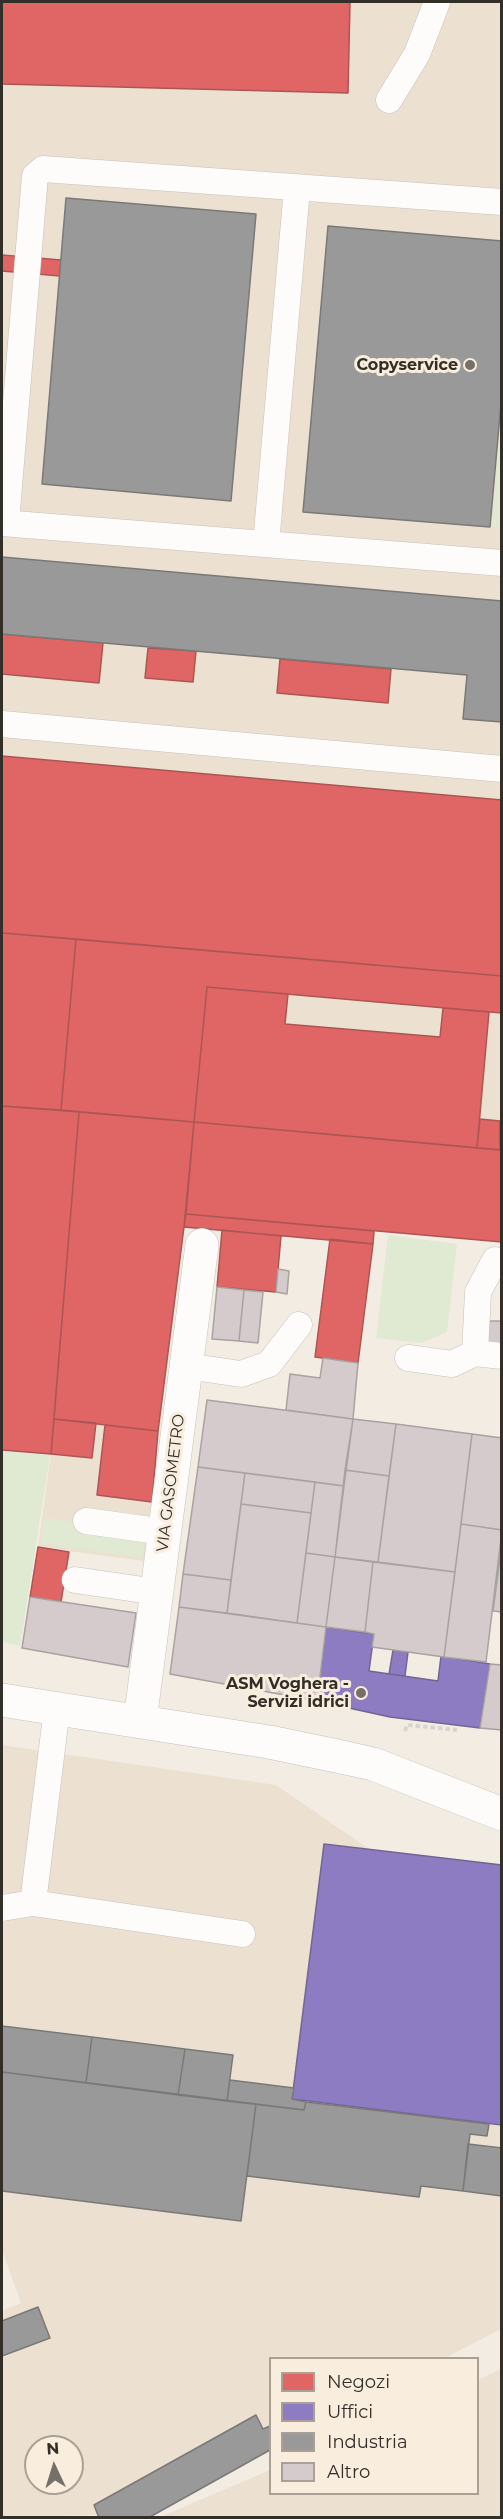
<!DOCTYPE html>
<html>
<head>
<meta charset="utf-8">
<style>
  body { margin:0 }
  #map { position:relative; width:503px; height:2519px; overflow:hidden; background:#f3ece3; font-family:Montserrat,sans-serif }
  canvas { display:block }
  .frame { position:absolute; inset:0; border:3px solid #322e28; pointer-events:none }
  .legend { position:absolute; left:269px; top:2357px; width:210px; height:138px; box-sizing:border-box; background:#f9eddd; border:2px solid #a9a195; margin:0; padding:8px 10px; list-style:none; font-size:18px; color:#322e28 }
  .legend li { display:flex; align-items:center; gap:12px; height:30px }
  .legend b { width:30px; border:2px solid #a9a195 }
  .north { position:absolute; left:24px; top:2435px; width:60px; height:60px; box-sizing:border-box; background:#f9eddd; border:2px solid #a9a195; border-radius:50%; rotate:356deg; font-size:16px; font-weight:700; line-height:24px; text-align:center; color:#322e28 }
  .north::after { content:''; display:block; margin:auto; width:21px; height:27px; background:#767069; clip-path:polygon(50% 0,100% 100%,50% 72%,0 100%) }
</style>
</head>
<body>
<div id="map">
<canvas width="503" height="2519"></canvas>
<div class="frame"></div>
<ul class="legend">
<li><b style="height:16px;background:#e06666"></b>Negozi</li>
<li><b style="height:16px;background:#8e7cc3"></b>Uffici</li>
<li><b style="height:16px;background:#999"></b>Industria</li>
<li><b style="height:16px;background:#d5cacc"></b>Altro</li>
</ul>
<div class="north">N</div>
</div>
<script>
const ctx = document.querySelector('canvas').getContext('2d');
ctx.lineJoin = 'round';
function fillPath(path, color) {
  ctx.fillStyle = color;
  ctx.fill(path, 'evenodd');
}
function strokePath(path, color, width, dash) {
  ctx.strokeStyle = color;
  ctx.lineWidth = width;
  ctx.lineCap = dash ? 'butt' : 'round';
  ctx.setLineDash(dash || []);
  ctx.stroke(path);
}
function drawText(font, color, halo, rows, align = 'center') {
  ctx.font = font + ' Montserrat,sans-serif';
  ctx.lineWidth = 6;
  ctx.setLineDash([]);
  ctx.textBaseline = 'middle';
  ctx.strokeStyle = halo;
  ctx.fillStyle = color;
  for (const [text, x, y, turn = 0] of rows) {
    ctx.save();
    ctx.translate(x, y);
    ctx.rotate((+turn || 0) * Math.PI / 180);
    ctx.textAlign = isNaN(turn) ? turn : align;
    if (halo) ctx.strokeText(text, 0, 0);
    ctx.fillText(text, 0, 0);
    ctx.restore();
  }
}
const built = new Path2D(`
  M 2,2 L 501,2 L 501,1242 L 375,1231 L 373,1244 L 184,1227 L 144,1561 L 38,1547 L 51,1454 L 2,1450 Z
  M 2,1745 L 276,1785 L 375,1853 L 501,1868 L 501,2329 L 445,2358 L 270,2358 L 270,2450 L 148,2517 L 99,2515 L 2,2517 L 2,2311 L 21,2303 L 2,2250 ZM 36,2447 L 72,2447 L 72,2483 L 36,2483 Z
  M 501,2369 L 501,2517 L 160,2517 L 270,2470 L 270,2494 L 478,2494 L 478,2380 Z`);
const green = new Path2D(`
  M 501,417 L 501,526 L 492,526 Z
  M 388,1235 L 457,1244 L 447,1332 L 421,1343 L 376,1338 Z
  M 2,1451 L 50,1455 L 20,1646 L 2,1642 Z
  M 45,1518 L 146,1532 L 142,1558 L 41,1543 Z`);
const shops = new Path2D(`
  M 2,2 L 350,2 L 348,93 L 2,84 Z
  M 2,255 L 61,260 L 60,276 L 2,271 Z
  M 2,634 L 103,643 L 99,683 L 2,674 Z
  M 148,648 L 196,651 L 193,682 L 145,678 Z
  M 280,659 L 391,669 L 388,703 L 277,693 Z
  M 2,756 L 502,800 L 502,976 L 2,933 Z
  M 2,933 L 76,939 L 61,1110 L 2,1106 Z
  M 76,939 L 502,976 L 502,1013 L 207,987 L 194,1122 L 61,1110 Z
  M 207,987 L 288,994 L 285,1024 L 440,1037 L 443,1008 L 489,1012 L 477,1148 L 194,1122 Z
  M 2,1106 L 79,1112 L 51,1454 L 2,1450 Z
  M 79,1112 L 194,1122 L 184,1227 L 158,1431 L 54,1419 Z
  M 480,1119 L 500,1121 L 500,1150 L 477,1148 Z
  M 194,1122 L 502,1150 L 502,1242 L 186,1214 Z
  M 186,1214 L 374,1231 L 373,1244 L 184,1227 Z
  M 222,1230 L 281,1236 L 276,1292 L 217,1287 Z
  M 330,1239 L 373,1244 L 358,1363 L 315,1357 Z
  M 54,1419 L 96,1423 L 92,1458 L 51,1454 Z
  M 105,1425 L 158,1431 L 152,1502 L 97,1495 Z
  M 38,1547 L 69,1552 L 61,1602 L 30,1597 Z`);
const offices = new Path2D(`
  M 326,1627 L 374,1634 L 369,1671 L 438,1681 L 441,1656 L 490,1664 L 480,1728 L 390,1717 L 317,1701 Z
  M 393,1650 L 408,1652 L 405,1676 L 389,1674 Z
  M 324,1844 L 502,1865 L 502,2125 L 292,2099 Z`);
const industry = new Path2D(`
  M 66,198 L 256,214 L 231,501 L 42,484 Z
  M 328,226 L 502,241 L 502,392 L 490,527 L 303,512 Z
  M 2,557 L 502,601 L 502,722 L 463,719 L 467,675 L 2,634 Z
  M 2,2026 L 92,2037 L 86,2083 L 2,2072 Z
  M 92,2037 L 185,2049 L 178,2095 L 86,2083 Z
  M 185,2049 L 233,2055 L 227,2101 L 178,2095 Z
  M 2,2072 L 256,2104 L 241,2221 L 2,2191 Z
  M 230,2080 L 294,2088 L 292,2099 L 306,2102 L 304,2110 L 227,2101 Z
  M 306,2102 L 489,2124 L 487,2136 L 470,2134 L 463,2191 L 421,2186 L 419,2197 L 247,2176 L 256,2104 L 304,2110 Z
  M 468,2144 L 502,2148 L 502,2196 L 463,2191 Z
  M 38,2307 L 50,2338 L 2,2356 L 2,2321 Z
  M 256,2415 L 263,2429 L 270,2426 L 270,2450 L 148,2518 L 99,2518 L 94,2505 Z`);
const building = new Path2D(`
  M 278,1269 L 289,1271 L 287,1294 L 276,1292 Z
  M 217,1287 L 244,1290 L 239,1341 L 212,1339 Z
  M 244,1290 L 263,1292 L 258,1343 L 239,1341 Z
  M 489,1321 L 502,1321 L 502,1344 L 488,1344 Z
  M 323,1358 L 358,1363 L 353,1419 L 286,1410 L 290,1374 L 320,1378 Z
  M 207,1400 L 353,1419 L 344,1486 L 198,1467 Z
  M 353,1419 L 396,1424 L 389,1476 L 345,1470 Z
  M 396,1424 L 472,1434 L 455,1572 L 378,1562 Z
  M 472,1434 L 502,1438 L 502,1530 L 461,1524 Z
  M 198,1467 L 245,1473 L 231,1580 L 183,1574 Z
  M 345,1470 L 389,1476 L 378,1562 L 335,1557 Z
  M 245,1473 L 315,1482 L 311,1513 L 241,1504 Z
  M 315,1482 L 344,1486 L 335,1557 L 306,1553 Z
  M 241,1504 L 311,1513 L 297,1623 L 227,1613 Z
  M 461,1524 L 502,1530 L 486,1662 L 444,1657 Z
  M 502,1544 L 502,1612 L 493,1611 Z
  M 306,1553 L 335,1557 L 326,1627 L 297,1623 Z
  M 335,1557 L 373,1562 L 365,1632 L 326,1627 Z
  M 373,1562 L 455,1572 L 444,1657 L 372,1647 L 374,1634 L 365,1632 Z
  M 183,1574 L 231,1580 L 227,1613 L 179,1607 Z
  M 30,1597 L 136,1613 L 128,1667 L 22,1648 Z
  M 179,1607 L 326,1627 L 317,1701 L 170,1674 Z
  M 490,1664 L 502,1665 L 502,1730 L 480,1728 Z`);
const path = new Path2D(`
  M 405,1731 L 407,1725 L 457,1730`);
const service = new Path2D(`
  M 389,100 L 417,54 L 437,2
  M 6,522 L 35,176 L 43,169 L 502,202
  M 2,523 L 502,563
  M 266,544 L 297,188
  M 2,724 L 502,769
  M 475,1353 L 478,1292 L 495,1260
  M 408,1358 L 452,1364 L 475,1353 L 502,1356
  M 186,1366 L 241,1374 L 269,1364 L 299,1325
  M 86,1521 L 165,1532
  M 75,1580 L 157,1592
  M 33,1903 L 57,1708
  M 2,1908 L 33,1903 L 242,1934`);
const minor = new Path2D(`
  M 2,1700 L 269,1742 L 337,1756 L 373,1764 L 502,1814
  M 140,1721 L 202,1245`);
const markers = [
  [470,365,6,"#767069"],
  [361,1693,6,"#767069"]
];
const poiNames = [
  ["Copyservice",458,365],
  ["ASM Voghera -",349,1684],
  ["Servizi idrici",349,1702]
];
const streetNames = [
  ["VIA GASOMETRO",171,1483,-83]
];
fillPath(built, '#ece1d0');
fillPath(green, '#e0ead2');
fillPath(shops, '#e06666');
strokePath(shops, '#ac5553', 1.5);
fillPath(offices, '#8e7cc3');
strokePath(offices, '#726594', 1.5);
fillPath(industry, '#999');
strokePath(industry, '#7a7977', 1.5);
fillPath(building, '#d5cacc');
strokePath(building, '#a8a2a0', 1.5);
strokePath(service, '#c6c1ba', 27);
strokePath(minor, '#c6c1ba', 34);
strokePath(path, '#d7d5d2', 4, [4.5, 3]);
strokePath(service, '#fdfcfb', 26);
strokePath(minor, '#fdfcfb', 33);
for (const [x, y, r, color] of markers) {
  const dot = new Path2D();
  dot.arc(x, y, r, 0, 2 * Math.PI);
  ctx.fillStyle = color;
  ctx.fill(dot);
  strokePath(dot, '#f9eddd', 2);
}
drawText('bold 16px', '#322e28', '#f9eddd', poiNames, 'right');
drawText('16px', '#322e28', '#f9eddd', streetNames);
</script>
</body>
</html>
